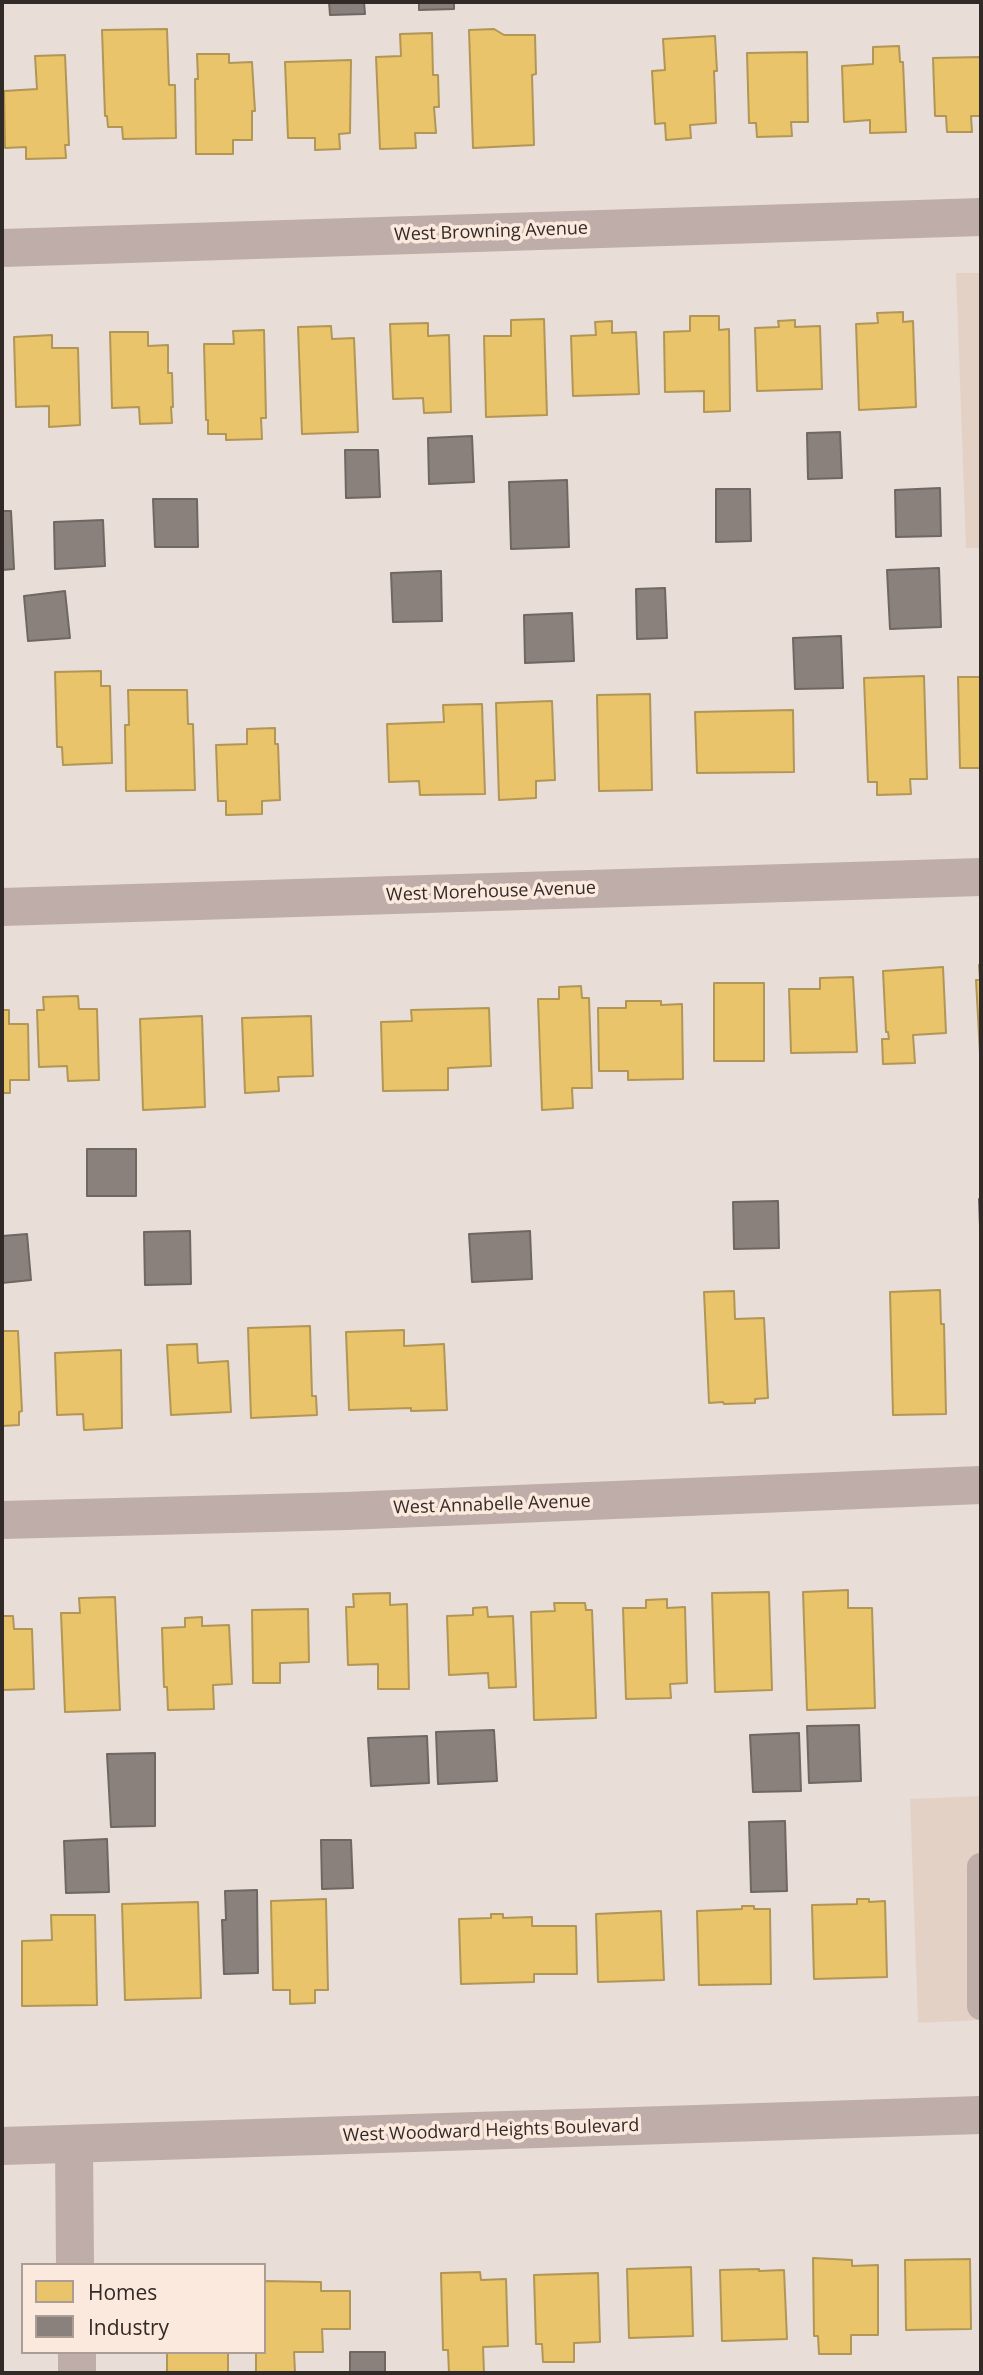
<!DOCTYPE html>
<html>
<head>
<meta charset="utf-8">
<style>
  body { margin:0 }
  #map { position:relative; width:983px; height:2375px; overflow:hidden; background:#e8ddd7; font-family:"Open Sans",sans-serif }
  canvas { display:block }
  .frame { position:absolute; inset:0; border:4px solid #312a26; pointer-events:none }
  .legend { position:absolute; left:21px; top:2263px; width:245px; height:91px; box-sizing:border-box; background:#fce9de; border:2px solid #ab9d94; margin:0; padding:9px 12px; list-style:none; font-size:21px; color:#312a26 }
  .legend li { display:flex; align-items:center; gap:14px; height:35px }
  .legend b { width:35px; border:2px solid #ab9d94 }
</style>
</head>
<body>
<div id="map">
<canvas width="983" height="2375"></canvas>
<div class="frame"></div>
<ul class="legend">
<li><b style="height:19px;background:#e9c46a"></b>Homes</li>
<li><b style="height:19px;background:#8a817c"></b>Industry</li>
</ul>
</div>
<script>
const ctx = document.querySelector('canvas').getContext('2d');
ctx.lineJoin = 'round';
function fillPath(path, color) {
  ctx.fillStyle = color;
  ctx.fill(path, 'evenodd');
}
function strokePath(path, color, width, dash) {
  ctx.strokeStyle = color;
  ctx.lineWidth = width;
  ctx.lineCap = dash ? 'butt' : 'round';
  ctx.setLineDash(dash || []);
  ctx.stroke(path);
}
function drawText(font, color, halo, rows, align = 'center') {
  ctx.font = font + ' "Open Sans",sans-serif';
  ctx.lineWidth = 7;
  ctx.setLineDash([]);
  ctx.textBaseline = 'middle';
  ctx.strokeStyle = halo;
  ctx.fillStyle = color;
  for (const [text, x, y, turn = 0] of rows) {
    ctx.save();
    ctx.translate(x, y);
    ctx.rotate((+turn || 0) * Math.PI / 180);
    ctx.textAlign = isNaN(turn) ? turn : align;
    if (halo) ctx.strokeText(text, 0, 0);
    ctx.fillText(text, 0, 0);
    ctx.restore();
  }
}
const built = new Path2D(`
  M 956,273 L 981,273 L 981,548 L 966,548 Z
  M 981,1796 L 981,2020 L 918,2023 L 910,1799 Z`);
const homes = new Path2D(`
  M 167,29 L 169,85 L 175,85 L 176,138 L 123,139 L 122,127 L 108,127 L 107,116 L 105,116 L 102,30 Z
  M 494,29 L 504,35 L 535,35 L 536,74 L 532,75 L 534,145 L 473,148 L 469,30 Z
  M 432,33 L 433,75 L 438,75 L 439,107 L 434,107 L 436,133 L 415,133 L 416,148 L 380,149 L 376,57 L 401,56 L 400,34 Z
  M 715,36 L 717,71 L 714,71 L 716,123 L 690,125 L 691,138 L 666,140 L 665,123 L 655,124 L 652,71 L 665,70 L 663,39 Z
  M 899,46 L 900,62 L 903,62 L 906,132 L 870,133 L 870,120 L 844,122 L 842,66 L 873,64 L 873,47 Z
  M 807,52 L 808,122 L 791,122 L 792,136 L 757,137 L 756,123 L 749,123 L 747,53 Z
  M 197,54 L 229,54 L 229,63 L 252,62 L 255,111 L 252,111 L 252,140 L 233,140 L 233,154 L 196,154 L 195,79 L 198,79 Z
  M 65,55 L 69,145 L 65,145 L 66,158 L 26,159 L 26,147 L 5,148 L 4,91 L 37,89 L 35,56 Z
  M 981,57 L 981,116 L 971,116 L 972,132 L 947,132 L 946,116 L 935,116 L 933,58 Z
  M 351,60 L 350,133 L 339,134 L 340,149 L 315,150 L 315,138 L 288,138 L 285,62 Z
  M 903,312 L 903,322 L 913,321 L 916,407 L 859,410 L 856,324 L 878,323 L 877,313 Z
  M 690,316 L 719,316 L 719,330 L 729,329 L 730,411 L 704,412 L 704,391 L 665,392 L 664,332 L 690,331 Z
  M 544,319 L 547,415 L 486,417 L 484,336 L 511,336 L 511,320 Z
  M 795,320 L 795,327 L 820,326 L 822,389 L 757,391 L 755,328 L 779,327 L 778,321 Z
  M 612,321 L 612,333 L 636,332 L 639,394 L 573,396 L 571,336 L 596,335 L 595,322 Z
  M 428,323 L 428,336 L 449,335 L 451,412 L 424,413 L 423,398 L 393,399 L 390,324 Z
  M 331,326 L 332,339 L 354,338 L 358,432 L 302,434 L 298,327 Z
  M 264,330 L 266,418 L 261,418 L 262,439 L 226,440 L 226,434 L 208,434 L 208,420 L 206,420 L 204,344 L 234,344 L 233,331 Z
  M 110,332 L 148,332 L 148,346 L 168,345 L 168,373 L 172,373 L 173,407 L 171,407 L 172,423 L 140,424 L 139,407 L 112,408 Z
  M 52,335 L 52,348 L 78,348 L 80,425 L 49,427 L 49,406 L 16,407 L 14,337 Z
  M 101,671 L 101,686 L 110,686 L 112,763 L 63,765 L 62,747 L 57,747 L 55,672 Z
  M 924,676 L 927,779 L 910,779 L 911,794 L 877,795 L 877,782 L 868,782 L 864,678 Z
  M 958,677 L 981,677 L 981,768 L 960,768 Z
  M 128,690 L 187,690 L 188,724 L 193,724 L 195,790 L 126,791 L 125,725 L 129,725 Z
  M 650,694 L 652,790 L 599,791 L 597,695 Z
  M 552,701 L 555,780 L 536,781 L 536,798 L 499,800 L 496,703 Z
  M 482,704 L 485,794 L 420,795 L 419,781 L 389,782 L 387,724 L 444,722 L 443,705 Z
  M 793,710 L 794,772 L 697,773 L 695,712 Z
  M 275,728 L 275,744 L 278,744 L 280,800 L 262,801 L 262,814 L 226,815 L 226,801 L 218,801 L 216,745 L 247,744 L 247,729 Z
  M 979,965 L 981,965 L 981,1053 L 980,1053 L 976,980 L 980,980 Z
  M 943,967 L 946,1033 L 913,1035 L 915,1063 L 883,1064 L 882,1039 L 889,1039 L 888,1032 L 886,1032 L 883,971 Z
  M 853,977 L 857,1052 L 791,1053 L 789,989 L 820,989 L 820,978 Z
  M 714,983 L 764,983 L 764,1061 L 714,1061 Z
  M 581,986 L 582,998 L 589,998 L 592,1088 L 572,1088 L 573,1108 L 542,1110 L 538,999 L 559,999 L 559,987 Z
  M 78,996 L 79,1009 L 97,1009 L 99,1080 L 68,1081 L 67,1066 L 39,1067 L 37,1010 L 44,1010 L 43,997 Z
  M 626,1001 L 661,1001 L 661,1005 L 682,1004 L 683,1079 L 628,1080 L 628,1071 L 599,1071 L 598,1008 L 626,1008 Z
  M 489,1008 L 491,1066 L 448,1068 L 448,1090 L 383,1091 L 381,1022 L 412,1021 L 411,1010 Z
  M 2,1010 L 9,1010 L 9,1024 L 28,1024 L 29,1080 L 10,1080 L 10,1093 L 2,1093 Z
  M 202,1016 L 205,1107 L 143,1110 L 140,1019 Z
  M 311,1016 L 313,1076 L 278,1077 L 279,1091 L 245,1093 L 242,1018 Z
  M 940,1290 L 941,1324 L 944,1324 L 946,1414 L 893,1415 L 890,1292 Z
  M 734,1291 L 735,1319 L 764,1318 L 768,1398 L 755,1399 L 755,1403 L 724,1404 L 723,1402 L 709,1403 L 704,1292 Z
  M 310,1326 L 312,1396 L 316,1396 L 317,1415 L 251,1418 L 248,1328 Z
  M 404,1330 L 404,1346 L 444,1344 L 447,1410 L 411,1411 L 411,1408 L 349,1410 L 346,1332 Z
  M 2,1331 L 18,1331 L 22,1411 L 19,1412 L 19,1425 L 2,1426 Z
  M 197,1344 L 198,1363 L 228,1361 L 231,1412 L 171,1415 L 167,1345 Z
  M 121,1350 L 122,1428 L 84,1430 L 83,1414 L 57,1415 L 55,1353 Z
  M 848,1590 L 848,1608 L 872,1608 L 875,1708 L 807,1710 L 803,1592 Z
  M 769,1592 L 772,1690 L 715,1692 L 712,1593 Z
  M 390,1593 L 390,1605 L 407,1604 L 409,1689 L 378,1689 L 378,1664 L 348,1665 L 346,1607 L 354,1607 L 353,1594 Z
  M 115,1597 L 120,1710 L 65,1712 L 61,1613 L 80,1613 L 79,1598 Z
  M 667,1599 L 667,1608 L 685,1607 L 687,1683 L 670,1684 L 671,1698 L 626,1699 L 623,1608 L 646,1608 L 646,1600 Z
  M 554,1603 L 585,1603 L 586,1610 L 592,1610 L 596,1718 L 534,1720 L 531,1612 L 555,1611 Z
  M 487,1607 L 488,1617 L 513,1616 L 516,1687 L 489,1688 L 488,1673 L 449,1675 L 447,1616 L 473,1615 L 473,1608 Z
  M 308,1609 L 309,1662 L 280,1663 L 280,1683 L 253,1683 L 252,1610 Z
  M 2,1616 L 13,1616 L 14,1629 L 32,1629 L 34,1689 L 2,1690 Z
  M 202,1617 L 202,1626 L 229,1625 L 232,1684 L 213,1685 L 214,1709 L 168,1710 L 167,1687 L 164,1687 L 162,1628 L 185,1627 L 185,1618 Z
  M 326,1899 L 328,1990 L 315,1990 L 315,2003 L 290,2004 L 290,1990 L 273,1990 L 271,1901 Z
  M 857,1899 L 869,1899 L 869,1902 L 885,1901 L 887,1977 L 814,1979 L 812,1905 L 857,1904 Z
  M 198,1902 L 201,1998 L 125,2000 L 122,1904 Z
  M 742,1906 L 754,1906 L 754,1909 L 770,1909 L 771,1984 L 699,1985 L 697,1911 L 742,1909 Z
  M 661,1911 L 664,1980 L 598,1982 L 596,1914 Z
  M 491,1914 L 503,1914 L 503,1918 L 532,1917 L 532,1926 L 576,1926 L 577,1974 L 534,1974 L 534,1982 L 461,1984 L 459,1919 L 491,1918 Z
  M 51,1915 L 95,1915 L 97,2005 L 22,2006 L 22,1941 L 52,1940 Z
  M 813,2258 L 852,2260 L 852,2266 L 878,2265 L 878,2335 L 851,2335 L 851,2354 L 819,2354 L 818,2336 L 814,2336 Z
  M 970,2259 L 971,2329 L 906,2330 L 905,2260 Z
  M 691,2267 L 693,2336 L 629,2338 L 627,2269 Z
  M 759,2269 L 759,2271 L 784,2270 L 787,2339 L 722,2341 L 720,2270 Z
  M 480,2272 L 481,2280 L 506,2279 L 508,2346 L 483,2347 L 484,2373 L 449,2373 L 448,2350 L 443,2350 L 441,2273 Z
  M 598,2273 L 600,2342 L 574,2343 L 574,2362 L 543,2362 L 542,2344 L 536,2344 L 534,2275 Z
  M 264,2281 L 321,2282 L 321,2291 L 350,2291 L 350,2329 L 322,2329 L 323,2352 L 294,2352 L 295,2372 L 256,2372 L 256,2352 L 264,2352 Z
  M 167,2352 L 228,2352 L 228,2373 L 167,2373 Z`);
const industry = new Path2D(`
  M 329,2 L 364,2 L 365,14 L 330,15 Z
  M 419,2 L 454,2 L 454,9 L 419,10 Z
  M 840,432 L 842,478 L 808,479 L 807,433 Z
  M 472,436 L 474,482 L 429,484 L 428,438 Z
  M 345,450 L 378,450 L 380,497 L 346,498 Z
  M 567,480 L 569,547 L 511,549 L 509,482 Z
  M 940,488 L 941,536 L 896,537 L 895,490 Z
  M 716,489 L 750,489 L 751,541 L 716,542 Z
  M 153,499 L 197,499 L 198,547 L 155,547 Z
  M 2,511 L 11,511 L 14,569 L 2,570 Z
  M 103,520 L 105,566 L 55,569 L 54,522 Z
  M 939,568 L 941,627 L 890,629 L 887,570 Z
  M 441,571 L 442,621 L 393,622 L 391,573 Z
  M 665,588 L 667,638 L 637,639 L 636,589 Z
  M 65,591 L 70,638 L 28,641 L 24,596 Z
  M 572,613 L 574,661 L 525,663 L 524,615 Z
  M 841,636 L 843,688 L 795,689 L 793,638 Z
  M 87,1149 L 136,1149 L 136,1196 L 87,1196 Z
  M 979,1199 L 981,1199 L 981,1254 Z
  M 778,1201 L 779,1248 L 734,1249 L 733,1202 Z
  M 190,1231 L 191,1284 L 145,1285 L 144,1232 Z
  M 530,1231 L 532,1279 L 472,1282 L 469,1234 Z
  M 27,1234 L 31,1280 L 2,1283 L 2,1236 Z
  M 859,1725 L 861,1781 L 809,1783 L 807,1726 Z
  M 494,1730 L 497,1781 L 438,1784 L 436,1732 Z
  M 799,1733 L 801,1791 L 753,1792 L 750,1735 Z
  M 427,1736 L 429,1783 L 371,1786 L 368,1738 Z
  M 155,1753 L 155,1826 L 111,1827 L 107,1754 Z
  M 785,1821 L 787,1891 L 751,1892 L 749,1822 Z
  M 107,1839 L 109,1892 L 66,1893 L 64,1841 Z
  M 321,1840 L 351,1840 L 353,1888 L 322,1889 Z
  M 257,1890 L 258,1973 L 224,1974 L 222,1920 L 226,1920 L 225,1891 Z
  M 350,2352 L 385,2352 L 385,2373 L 350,2373 Z`);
const service = new Path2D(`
  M 981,1867 L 981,2006`);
const minor = new Path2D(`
  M 2,248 L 981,217
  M 2,907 L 981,877
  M 2,1520 L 346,1511 L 981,1485
  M 74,2144 L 75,2265
  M 77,2352 L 77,2373`);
const tertiary = new Path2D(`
  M 2,2146 L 981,2115`);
const streetNames = [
  ["West Browning Avenue",491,232,-2],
  ["West Morehouse Avenue",491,892,-2],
  ["West Annabelle Avenue",492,1505,-2],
  ["West Woodward Heights Boulevard",491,2131,-2]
];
fillPath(built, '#e4d1c6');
fillPath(homes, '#e9c46a');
strokePath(homes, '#b29656', 2);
fillPath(industry, '#8a817c');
strokePath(industry, '#6f6762', 2);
strokePath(service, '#beada8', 28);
strokePath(minor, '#beada8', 38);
strokePath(tertiary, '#beada8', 38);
drawText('18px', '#312a26', '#fce9de', streetNames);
</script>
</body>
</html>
